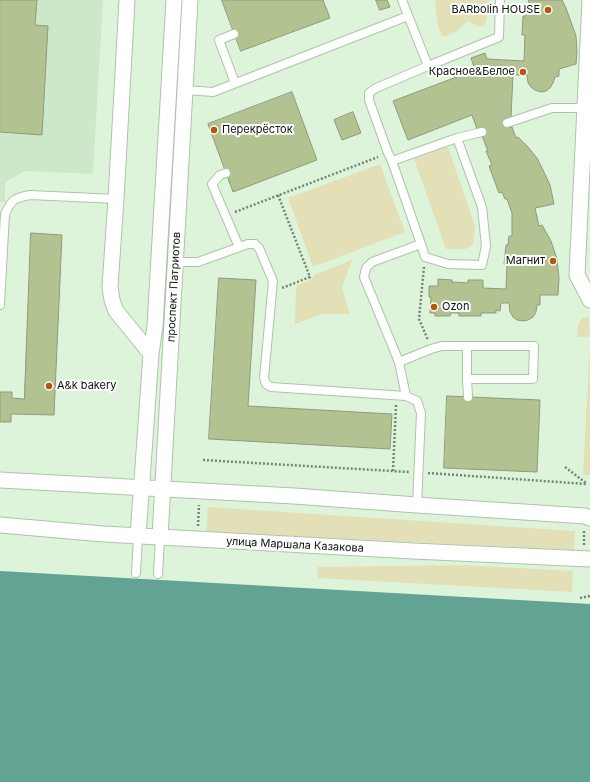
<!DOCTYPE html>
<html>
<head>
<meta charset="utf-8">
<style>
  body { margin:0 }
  canvas { display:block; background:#def4da }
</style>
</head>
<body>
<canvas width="590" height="782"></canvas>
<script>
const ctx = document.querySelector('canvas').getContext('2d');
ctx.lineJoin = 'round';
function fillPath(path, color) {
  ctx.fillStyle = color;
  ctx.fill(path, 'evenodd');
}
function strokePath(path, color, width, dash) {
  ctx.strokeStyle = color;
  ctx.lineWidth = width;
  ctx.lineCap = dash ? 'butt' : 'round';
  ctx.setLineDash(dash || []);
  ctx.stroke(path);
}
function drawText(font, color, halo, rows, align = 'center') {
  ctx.font = font + ' Inter,sans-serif';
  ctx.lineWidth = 4;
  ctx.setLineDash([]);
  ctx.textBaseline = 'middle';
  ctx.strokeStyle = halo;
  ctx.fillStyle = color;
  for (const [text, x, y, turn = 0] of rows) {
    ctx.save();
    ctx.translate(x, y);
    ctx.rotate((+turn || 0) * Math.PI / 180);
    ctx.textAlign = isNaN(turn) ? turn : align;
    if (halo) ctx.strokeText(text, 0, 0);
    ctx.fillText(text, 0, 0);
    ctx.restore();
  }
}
const built = new Path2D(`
  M 0,0 L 103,0 L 93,174 L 25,171 L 5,182 L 5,202 L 0,202 Z`);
const green = new Path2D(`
  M 435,0 L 489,0 L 490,3 L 485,25 C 478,29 475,25 468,21 C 460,28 454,36 443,36 C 435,27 437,11 435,0 Z
  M 448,147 L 475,226 L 473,245 L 466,249 L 446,249 L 414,159 Z
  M 380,164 L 405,232 L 313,267 L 288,198 Z
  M 352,260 L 342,288 L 350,314 L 322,314 L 295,324 L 296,286 L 311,280 L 314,275 Z
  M 589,316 L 590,337 L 577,337 L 578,325 L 582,318 Z
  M 590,343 L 590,475 L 583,475 Z
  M 208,507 L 575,531 L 574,550 L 206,532 Z
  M 464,565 L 573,571 L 572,592 L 318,578 L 317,567 Z`);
const water = new Path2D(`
  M 0,571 L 590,604 L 590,782 L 0,782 Z`);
const building = new Path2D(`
  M 0,0 L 37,0 L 35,25 L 48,26 L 42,135 L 0,132 Z
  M 222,0 L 323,0 L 330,18 L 241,51 Z
  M 376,0 L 387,0 L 390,7 L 380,10 Z
  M 529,0 L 562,0 L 566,8 L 576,36 L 577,52 L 576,64 L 559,69 L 559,76 L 555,77 L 553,83 L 550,88 L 546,91 L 541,92 L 535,90 L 531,87 L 528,83 L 527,75 L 513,75 L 511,117 L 505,119 L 509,128 L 512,127 L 516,138 L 518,137 L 528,147 L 537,158 L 543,170 L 550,185 L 554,204 L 535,208 L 539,226 L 542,225 L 551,241 L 557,259 L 559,278 L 558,295 L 540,295 L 540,305 L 537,305 L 536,312 L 533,317 L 528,320 L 523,321 L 517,320 L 513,317 L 510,312 L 509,303 L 501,303 L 500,311 L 496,310 L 496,313 L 481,313 L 481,316 L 459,316 L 459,313 L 451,313 L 450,316 L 435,316 L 435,313 L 430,313 L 431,297 L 429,297 L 429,286 L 438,286 L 438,279 L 452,280 L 452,282 L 468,283 L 468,280 L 483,280 L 483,288 L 506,289 L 507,264 L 504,264 L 506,245 L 508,245 L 509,236 L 512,236 L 512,213 L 507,199 L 505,199 L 502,192 L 499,193 L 489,166 L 492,165 L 486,151 L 488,151 L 482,136 L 484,135 L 481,128 L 477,129 L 472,115 L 408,140 L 393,101 L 475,70 L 471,58 L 485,53 L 487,59 L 524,61 L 525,35 L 522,35 L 523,16 L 526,16 L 526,7 L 529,7 Z
  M 292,92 L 317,160 L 233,192 L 208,124 Z
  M 353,112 L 361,133 L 342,140 L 334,120 Z
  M 31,233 L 62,235 L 54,415 L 11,414 L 11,422 L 0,422 L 0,392 L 12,392 L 12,398 L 24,399 Z
  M 219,278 L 256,280 L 248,406 L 392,414 L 390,449 L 209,439 Z
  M 447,396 L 540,400 L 537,472 L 444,468 Z`);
const path = new Path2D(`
  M 278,195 L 310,277 L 282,288
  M 235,212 L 378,157
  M 424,267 L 419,319 L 428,340
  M 203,460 L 409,472
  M 565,467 L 586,483
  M 393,471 L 396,405
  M 428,473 L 587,484
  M 198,526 L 199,505
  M 584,545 L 584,530
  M 580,598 L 590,596`);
const lane = new Path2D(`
  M 402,0 L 428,66 L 376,88 L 369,93 L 369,100 L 388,153 L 392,161 L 421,244 L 372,262 L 366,268 L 364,277 L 399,362 L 406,396
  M 234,34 L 219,40 L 235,83
  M 428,66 L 499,37 L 500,0
  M 185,90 L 213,92 L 408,16
  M 507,123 L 552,108 L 585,108
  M 457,138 L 482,132
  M 392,161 L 457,138 L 482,207 L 486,246 L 482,265 L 448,264 L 425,257 L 421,244
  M 226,173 L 220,175 L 212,184 L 239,247
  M 175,262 L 198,262 L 248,244 L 255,244 L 259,248 L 273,281 L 264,378 L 266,384 L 271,387 L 406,396 L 417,401 L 421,413 L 417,505
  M 0,305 L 5,214 C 12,199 14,198 30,195 L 116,199
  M 399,362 L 431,349 L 442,346 L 534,346 L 533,379 L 467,379 L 467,346
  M 467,379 L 468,397
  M 136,573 L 138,536
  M 158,574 L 160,537`);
const street = new Path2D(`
  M 127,0 L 116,199 L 110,287 L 112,300 L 116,311 L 151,354
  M 590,0 L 577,275 L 590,300
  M 0,480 L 294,496 L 417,505 L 585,516 L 590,518
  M 0,525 L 103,534 L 197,539 L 413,551 L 590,559
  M 138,536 L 151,354 L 155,326 L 174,0
  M 160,537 L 190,0`);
const markers = [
  [548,10,4,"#b6570f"],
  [523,72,4,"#b6570f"],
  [214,130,4,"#b6570f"],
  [553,261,4,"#b6570f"],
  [434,307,4,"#b6570f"],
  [49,386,4,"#b6570f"]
];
const poiNames = [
  ["BARbolin HOUSE",540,10],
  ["Красное&Белое",515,72],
  ["Перекрёсток",222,130,"left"],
  ["Магнит",545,261],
  ["Ozon",442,307,"left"],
  ["A&k bakery",57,386,"left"]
];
const streetNames = [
  ["проспект Патриотов",174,287,-87],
  ["улица Маршала Казакова",295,545,3]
];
fillPath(built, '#cde8c8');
fillPath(green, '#e3e0b7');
fillPath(water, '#63a394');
fillPath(building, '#b2c290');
strokePath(building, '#8f997d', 1);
strokePath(lane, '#aec3ab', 10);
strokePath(street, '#aec3ab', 17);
strokePath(path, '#758473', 2.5, [2, 2]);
strokePath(lane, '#fff', 8);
strokePath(street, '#fff', 15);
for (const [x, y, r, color] of markers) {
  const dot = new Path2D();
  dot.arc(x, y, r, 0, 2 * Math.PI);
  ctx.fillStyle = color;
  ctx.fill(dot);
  strokePath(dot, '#fff', 1.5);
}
drawText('11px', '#0b120a', '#fff', poiNames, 'right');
drawText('11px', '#0b120a', '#fff', streetNames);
</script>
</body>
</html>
